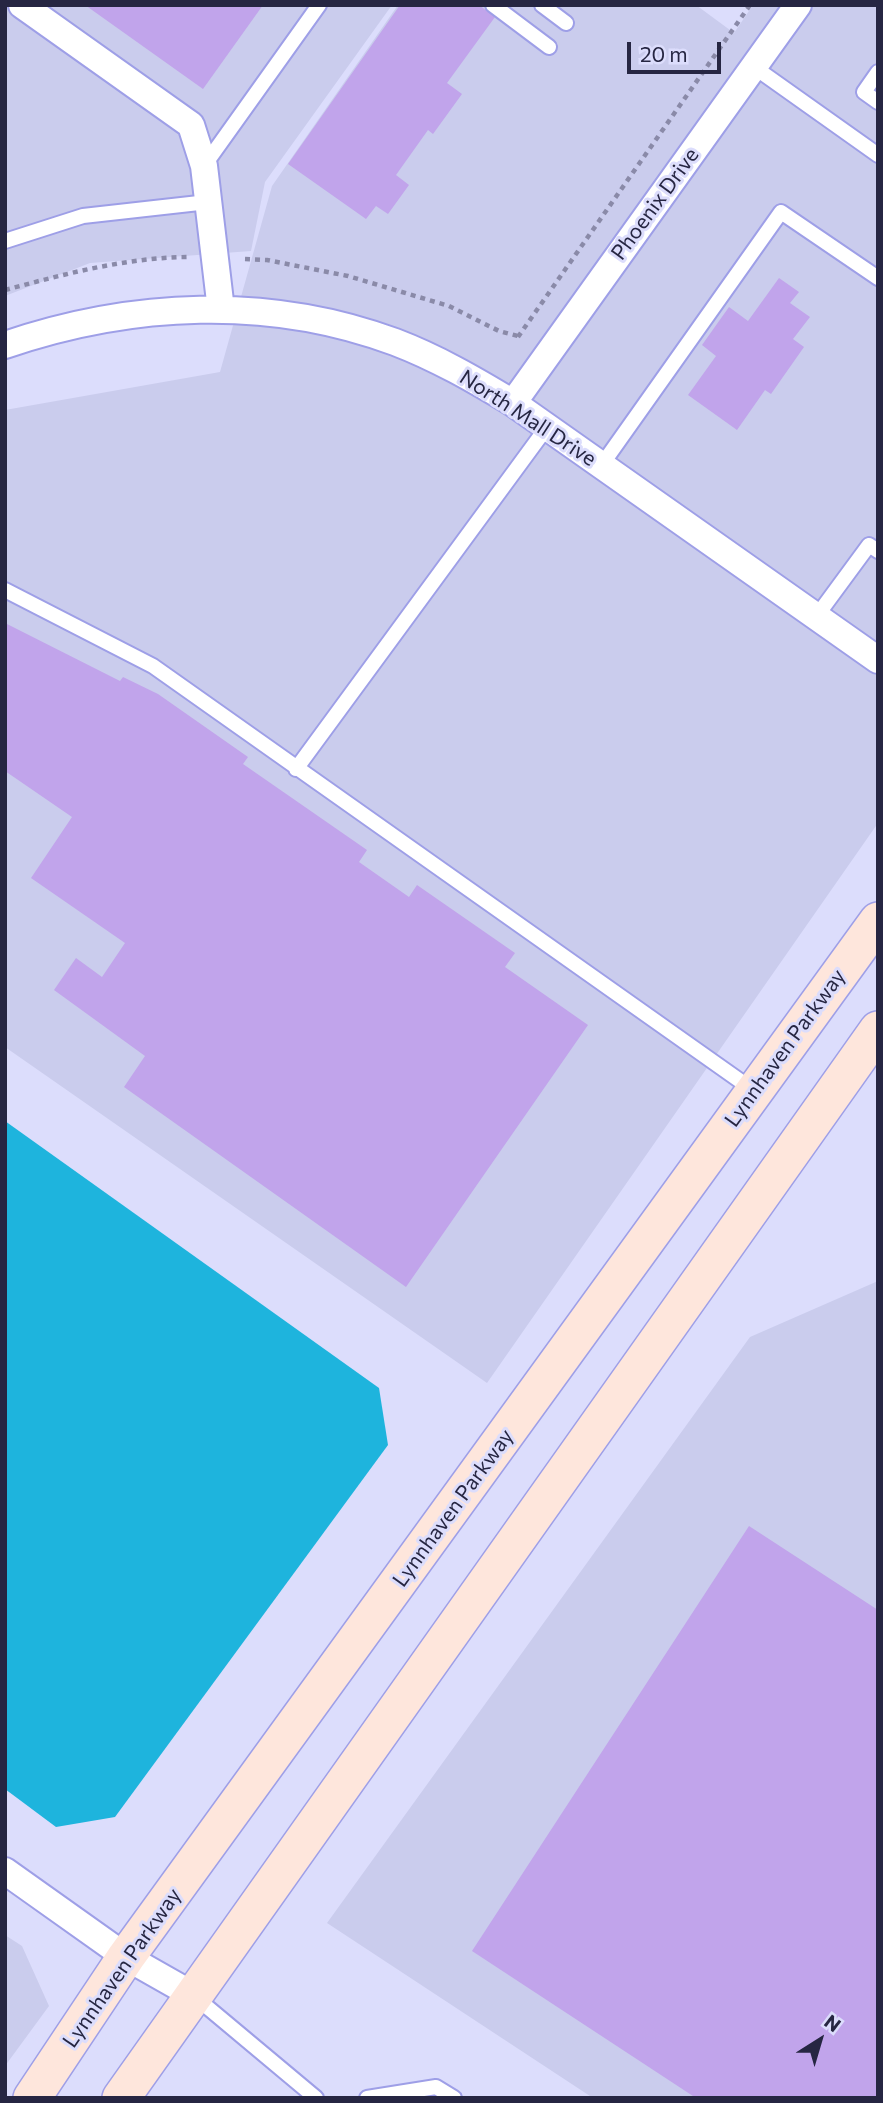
<!DOCTYPE html>
<html>
<head>
<meta charset="utf-8">
<style>
  body { margin:0 }
  #map { position:relative; width:883px; height:2103px; overflow:hidden; background:#dcddfc; font-family:Commissioner,sans-serif }
  canvas { display:block }
  .frame { position:absolute; inset:0; border:7px solid #262642; pointer-events:none }
  .north { position:absolute; left:785px; top:2005px; width:70px; height:70px; -webkit-text-stroke:5px #dcddfc; paint-order:stroke; rotate:37deg; font-size:19px; font-weight:700; line-height:28px; text-align:center; color:#262642 }
  .north::after { content:''; display:block; margin:auto; width:24px; height:32px; background:#262642; clip-path:polygon(50% 0,100% 100%,50% 72%,0 100%) }
  .scale { position:absolute; left:627px; top:42px; width:94px; height:32px; box-sizing:border-box; border:4px solid #262642; border-top:0; padding-left:9px; font-size:21px; line-height:24px; white-space:nowrap; color:#262642; -webkit-text-stroke:5px #dcddfc; paint-order:stroke }
</style>
</head>
<body>
<div id="map">
<canvas width="883" height="2103"></canvas>
<div class="frame"></div>
<div class="north">N</div>
<div class="scale">20 m</div>
</div>
<script>
const ctx = document.querySelector('canvas').getContext('2d');
ctx.lineJoin = 'round';
function fillPath(path, color) {
  ctx.fillStyle = color;
  ctx.fill(path, 'evenodd');
}
function strokePath(path, color, width, dash) {
  ctx.strokeStyle = color;
  ctx.lineWidth = width;
  ctx.lineCap = dash ? 'butt' : 'round';
  ctx.setLineDash(dash || []);
  ctx.stroke(path);
}
function drawText(font, color, halo, rows, align = 'center') {
  ctx.font = font + ' Commissioner,sans-serif';
  ctx.lineWidth = 6;
  ctx.setLineDash([]);
  ctx.textBaseline = 'middle';
  ctx.strokeStyle = halo;
  ctx.fillStyle = color;
  for (const [text, x, y, turn = 0] of rows) {
    ctx.save();
    ctx.translate(x, y);
    ctx.rotate((+turn || 0) * Math.PI / 180);
    ctx.textAlign = isNaN(turn) ? turn : align;
    if (halo) ctx.strokeText(text, 0, 0);
    ctx.fillText(text, 0, 0);
    ctx.restore();
  }
}
const built = new Path2D(`
  M 5,5 L 392,5 L 265,182 L 251,251 L 90,263 L 5,296 Z
  M 398,5 L 696,5 L 734,33 L 753,5 L 878,5 L 878,823 L 487,1383 L 5,1047 L 5,410 L 220,372 L 272,186 Z
  M 878,1281 L 878,2098 L 593,2098 L 327,1923 L 750,1337 Z
  M 5,1935 L 22,1946 L 49,2006 L 5,2066 Z`);
const water = new Path2D(`
  M 5,1121 L 379,1388 L 388,1445 L 115,1817 L 56,1827 L 5,1789 Z`);
const building = new Path2D(`
  M 85,5 L 263,5 L 203,89 Z
  M 400,5 L 479,5 L 495,17 L 447,83 L 462,94 L 433,134 L 428,130 L 396,175 L 409,185 L 388,214 L 376,206 L 366,219 L 288,164 Z
  M 779,278 L 799,292 L 790,303 L 810,317 L 793,339 L 804,347 L 771,394 L 765,390 L 737,430 L 688,395 L 716,356 L 702,345 L 729,307 L 748,321 Z
  M 5,623 L 120,681 L 123,677 L 158,694 L 248,757 L 243,764 L 367,850 L 359,862 L 409,897 L 417,885 L 515,953 L 505,967 L 588,1025 L 406,1287 L 124,1087 L 145,1056 L 54,990 L 76,958 L 102,977 L 125,943 L 31,878 L 72,817 L 5,771 Z
  M 749,1526 L 878,1610 L 878,2098 L 696,2098 L 472,1951 Z`);
const path = new Path2D(`
  M 245,259 L 267,260 L 348,276 L 449,306 L 499,331 L 518,336
  M 5,290 C 65,274 124,258 187,257
  M 518,337 L 750,5`);
const lane = new Path2D(`
  M 493,5 L 549,47
  M 542,5 L 566,23
  M 754,67 L 878,155
  M 878,72 L 864,92 L 878,102
  M 204,166 L 319,5
  M 5,241 L 83,216 L 208,202
  M 601,466 L 781,212 L 878,278
  M 5,590 L 153,666 L 753,1090
  M 816,617 L 869,545 L 878,551
  M 296,769 L 547,427
  M 194,1996 L 316,2098
  M 367,2098 L 436,2087 L 454,2098`);
const street = new Path2D(`
  M 22,5 L 191,125 L 204,166 L 221,310
  M 5,345 C 131,302 269,295 395,342 C 437,358 475,380 513,403 L 878,660
  M 513,403 L 798,5
  M 5,1871 L 126,1957 L 193,1995`);
const secondary = new Path2D(`
  M 32,2098 L 126,1957 L 878,921
  M 121,2098 L 878,1030`);
const streetNames = [
  ["Phoenix Drive",655,204,-54],
  ["North Mall Drive",528,418,33],
  ["Lynnhaven Parkway",785,1048,-54],
  ["Lynnhaven Parkway",453,1508,-54],
  ["Lynnhaven Parkway",122,1968,-55]
];
fillPath(built, '#cacced');
fillPath(water, '#1eb4dd');
fillPath(building, '#c1a4eb');
strokePath(lane, '#9e9fe7', 18);
strokePath(street, '#9e9fe7', 30);
strokePath(secondary, '#9e9fe7', 40);
strokePath(path, '#8a8aa8', 4.5, [5, 5]);
strokePath(lane, '#fff', 14);
strokePath(street, '#fff', 26);
strokePath(secondary, '#fee6dc', 37);
drawText('21px', '#262642', '#dcddfc', streetNames);
</script>
</body>
</html>
